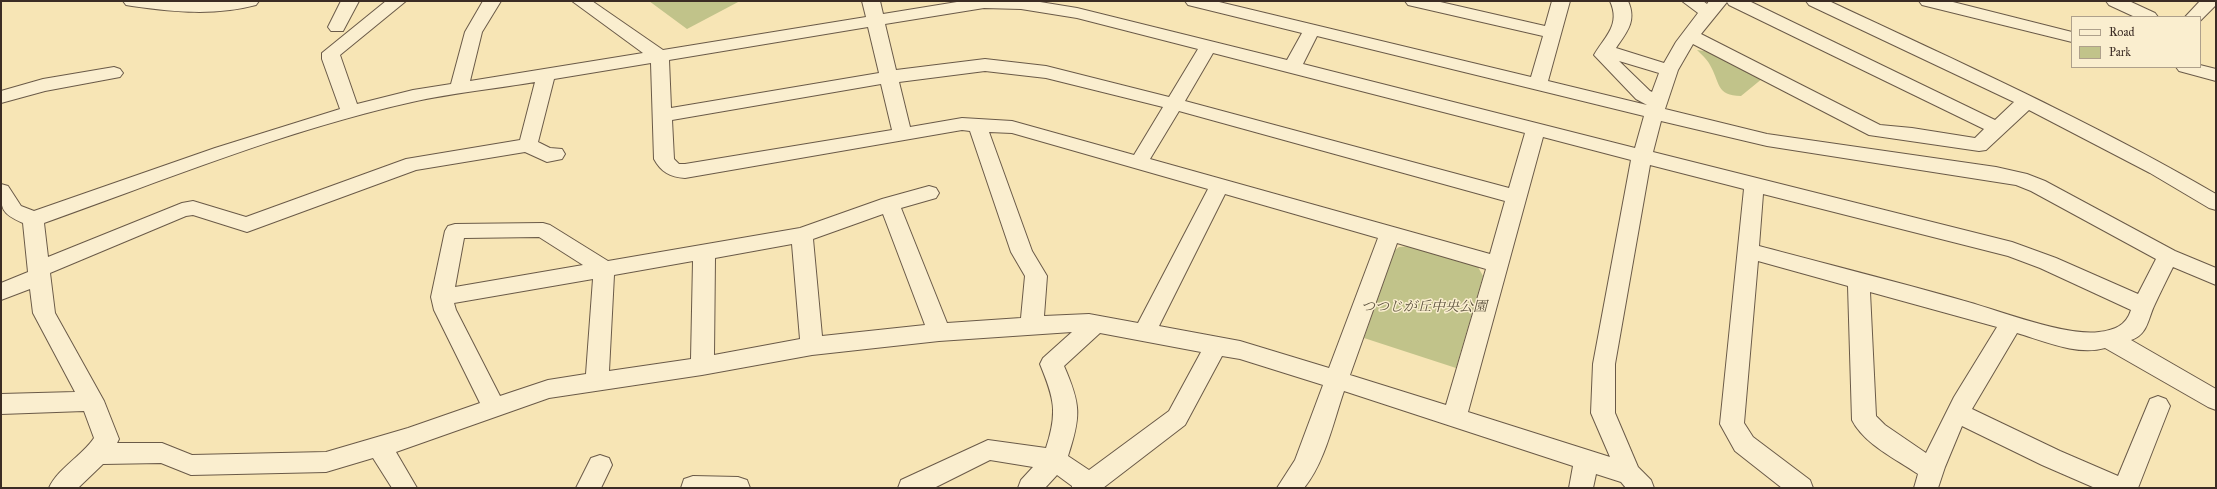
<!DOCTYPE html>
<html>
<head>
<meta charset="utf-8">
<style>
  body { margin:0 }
  #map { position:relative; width:2217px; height:489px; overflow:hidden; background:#f7e5b5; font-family:"IM FELL Great Primer",serif }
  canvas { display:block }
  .frame { position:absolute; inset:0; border:2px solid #3b2c24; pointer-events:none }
  .legend { position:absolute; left:2071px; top:16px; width:130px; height:52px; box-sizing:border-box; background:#faeecf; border:1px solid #aea08b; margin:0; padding:5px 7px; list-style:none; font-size:12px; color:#3b2c24 }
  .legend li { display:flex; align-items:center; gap:8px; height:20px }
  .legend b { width:20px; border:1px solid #aea08b }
</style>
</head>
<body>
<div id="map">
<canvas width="2217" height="489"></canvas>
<div class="frame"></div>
<ul class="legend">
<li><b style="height:5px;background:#faeecf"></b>Road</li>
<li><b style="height:11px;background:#c1c38a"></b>Park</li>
</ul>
</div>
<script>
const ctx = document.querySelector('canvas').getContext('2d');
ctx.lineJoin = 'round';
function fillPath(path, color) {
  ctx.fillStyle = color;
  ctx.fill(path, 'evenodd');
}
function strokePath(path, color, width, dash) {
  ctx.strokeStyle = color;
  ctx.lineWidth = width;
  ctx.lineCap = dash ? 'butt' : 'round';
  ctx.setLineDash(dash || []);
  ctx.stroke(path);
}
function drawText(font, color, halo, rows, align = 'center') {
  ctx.font = font + ' "IM FELL Great Primer","Noto Serif JP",serif';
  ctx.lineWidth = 3;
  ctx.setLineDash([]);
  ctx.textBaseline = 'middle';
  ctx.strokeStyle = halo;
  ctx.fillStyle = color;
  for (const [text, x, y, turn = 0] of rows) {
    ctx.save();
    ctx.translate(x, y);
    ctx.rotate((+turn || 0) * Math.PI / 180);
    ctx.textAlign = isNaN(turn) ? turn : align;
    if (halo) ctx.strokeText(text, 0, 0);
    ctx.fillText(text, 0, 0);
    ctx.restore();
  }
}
const green = new Path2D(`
  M 649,1 L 740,1 L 687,29 Z
  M 1697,50 L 1711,52 L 1763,78 L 1741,96 C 1716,96 1720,82 1710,65 C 1707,59 1701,54 1697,50 Z
  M 1410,246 L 1471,263 L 1478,267 L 1483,276 L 1456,368 L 1364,338 L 1395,250 L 1399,247 Z`);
const minor = new Path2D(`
  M 123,1 L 259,1 L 256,5 C 214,16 175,12 132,6 L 126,5 Z
  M 341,1 L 359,1 L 343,31 L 331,31 L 328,27 Z
  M 386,1 L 406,1 L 340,55 L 357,104 L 413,90 L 451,84 L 465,32 L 483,1 L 501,1 L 482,32 L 470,81 L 643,53 L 572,1 L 592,1 L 663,50 L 866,17 L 862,1 L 880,1 L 883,14 L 963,1 L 1034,1 L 1077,8 L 1287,60 L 1302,33 L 1188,5 L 1185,1 L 1215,1 L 1531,77 L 1543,36 L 1408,5 L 1405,1 L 1436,1 L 1545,26 L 1552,1 L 1570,1 L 1548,81 L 1647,105 L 1636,99 L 1594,55 C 1605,36 1621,25 1610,1 L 1628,1 C 1637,21 1627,32 1616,48 L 1664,63 L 1676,42 L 1698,13 L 1682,1 L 1703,1 L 1707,4 L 1709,1 L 1749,1 L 1995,120 L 2014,102 L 1809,5 L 1806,1 L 1829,1 C 1959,62 2091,121 2216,194 L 2216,210 L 2209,208 L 2150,173 L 2029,110 L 1986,150 L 1979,151 L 1869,135 L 1693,44 L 1678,70 L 1665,109 L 1767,134 L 1996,167 L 2027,174 L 2045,181 L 2175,251 L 2216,268 L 2216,285 L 2173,267 C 2167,279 2161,291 2155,304 C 2148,318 2148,335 2131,340 L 2216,389 L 2216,410 L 2208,407 L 2105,348 C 2077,356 2044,341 2017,333 L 1972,409 L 2060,451 L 2118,476 L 2150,399 L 2158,396 L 2166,399 L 2170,406 L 2138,488 L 2095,488 L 2042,465 L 1962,426 L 1945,467 L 1938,488 L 1914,488 L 1918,474 C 1896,459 1864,444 1852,420 L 1848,286 L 1758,261 L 1744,423 L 1753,437 L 1810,480 L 1813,488 L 1782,488 L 1735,451 L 1720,424 L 1744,189 L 1650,165 L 1615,364 L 1615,413 L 1638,467 L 1651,480 L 1654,488 L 1626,488 L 1621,482 L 1596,474 L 1593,488 L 1569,488 L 1573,466 L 1344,391 C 1333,423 1325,462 1304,488 L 1277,488 L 1295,460 L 1323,385 L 1240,359 L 1222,356 L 1185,425 L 1103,488 L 1072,488 L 1072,486 L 1057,475 L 1045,488 L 1018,488 L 1021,480 L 1033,467 L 990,460 L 934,488 L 898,488 L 901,480 L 988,440 L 1046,448 C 1058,412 1054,398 1040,364 L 1043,358 L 1072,332 L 939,341 L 812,355 L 702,375 L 549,398 L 396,452 L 417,488 L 392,488 L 373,458 L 326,472 L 191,475 L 161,463 L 103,464 L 78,488 L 49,488 C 58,468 82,456 94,438 L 84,411 L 1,414 L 1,394 L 75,392 L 33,313 L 30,289 L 1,300 L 1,283 L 28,272 L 23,223 C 0,213 1,209 1,184 L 8,186 L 21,206 L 34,211 L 215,148 L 340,109 L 322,59 L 322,53 ZM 1727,2 L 1729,5 L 1984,129 L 1975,138 L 1912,128 L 1880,125 L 1701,34 ZM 984,8 L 1021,9 L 1077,18 L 1198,49 L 1169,97 L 1046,66 L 985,59 L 896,70 L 885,24 ZM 868,27 L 879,73 L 671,108 L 669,60 ZM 1317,36 L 1644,116 L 1635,148 L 1303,64 ZM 1213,53 L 1525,133 L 1509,188 L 1185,101 ZM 1619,61 L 1659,73 L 1652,92 L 1650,91 ZM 651,63 L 654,159 C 661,172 670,177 685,178 L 962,130 L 970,131 L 1011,252 L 1025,276 L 1021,318 L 947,323 L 901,208 L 936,198 L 939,193 L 936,188 L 929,186 L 882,199 L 800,228 L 608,261 L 550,225 L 543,223 L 455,224 L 448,226 L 445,231 L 431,297 L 434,310 L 480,403 L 408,428 L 326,452 L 192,455 L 162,443 L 117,443 L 119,439 L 104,401 L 55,313 L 50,273 L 186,216 L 193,215 L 247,232 L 416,170 L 525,152 L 547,162 L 562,159 L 565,154 L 562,149 L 550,148 L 538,142 L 554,79 ZM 985,71 L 1046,78 L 1163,107 L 1134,155 L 1012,121 L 962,118 L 910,127 L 899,82 ZM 535,82 L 520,140 L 406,159 L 246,217 L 193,201 L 182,203 L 48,257 L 44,223 C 165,180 286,130 412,102 C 452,93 494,89 535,82 ZM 881,84 L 892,130 L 685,164 L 679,164 L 674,159 L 672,120 ZM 1179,111 L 1505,201 L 1490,254 L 1150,159 ZM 1661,121 L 1767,146 L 2016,185 L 2031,191 L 2156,259 L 2138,294 L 2056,258 L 2012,242 L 1653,152 ZM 989,132 L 1012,133 L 1208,189 L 1138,323 L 1089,314 L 1044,316 L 1047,276 L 1032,251 ZM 1543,137 L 1631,160 L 1593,364 L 1591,413 L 1610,457 L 1468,412 ZM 1225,194 L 1378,238 L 1329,368 L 1240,341 L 1159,326 ZM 1763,194 L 2008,256 L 2040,268 L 2131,310 C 2126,326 2114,330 2099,332 C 2066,337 1995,309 1961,300 C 1894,281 1826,264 1759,246 ZM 883,214 L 925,325 L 822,336 L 813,239 ZM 539,237 L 583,265 L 455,287 L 464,238 ZM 1397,243 L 1486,269 L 1446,405 L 1350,375 ZM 792,244 L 800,339 L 714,355 L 715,258 ZM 693,261 L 691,359 L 609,371 L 614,275 ZM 593,279 L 586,374 L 548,380 L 500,396 L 456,310 L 454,303 ZM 1870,292 L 1997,327 L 1954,397 L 1926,453 L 1885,425 L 1876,416 ZM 1100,333 L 1201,352 L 1169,411 L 1089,470 L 1068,456 C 1081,416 1081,405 1064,366 Z
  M 1919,1 L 1949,1 L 2072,32 L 2072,42 L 1922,5 Z
  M 2106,1 L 2129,1 L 2155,13 L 2158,17 L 2135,17 L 2109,5 Z
  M 2200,1 L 2216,1 L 2216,5 L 2200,21 L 2200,17 L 2185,17 Z
  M 2200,65 L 2216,69 L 2216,81 L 2179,71 L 2176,67 L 2200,67 Z
  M 114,67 L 120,69 L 123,73 L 120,77 L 45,91 L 1,103 L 1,91 L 43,79 Z
  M 600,455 L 609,458 L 612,465 L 601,488 L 576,488 L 591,458 Z
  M 693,476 L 738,477 L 747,480 L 750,488 L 681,488 L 684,479 Z`);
const parkNames = [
  ["つつじが丘中央公園",1424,308]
];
fillPath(green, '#c1c38a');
strokePath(minor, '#6a5a48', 2);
fillPath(minor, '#faeecf');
drawText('italic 14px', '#5c523e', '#faeecf', parkNames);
</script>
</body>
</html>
